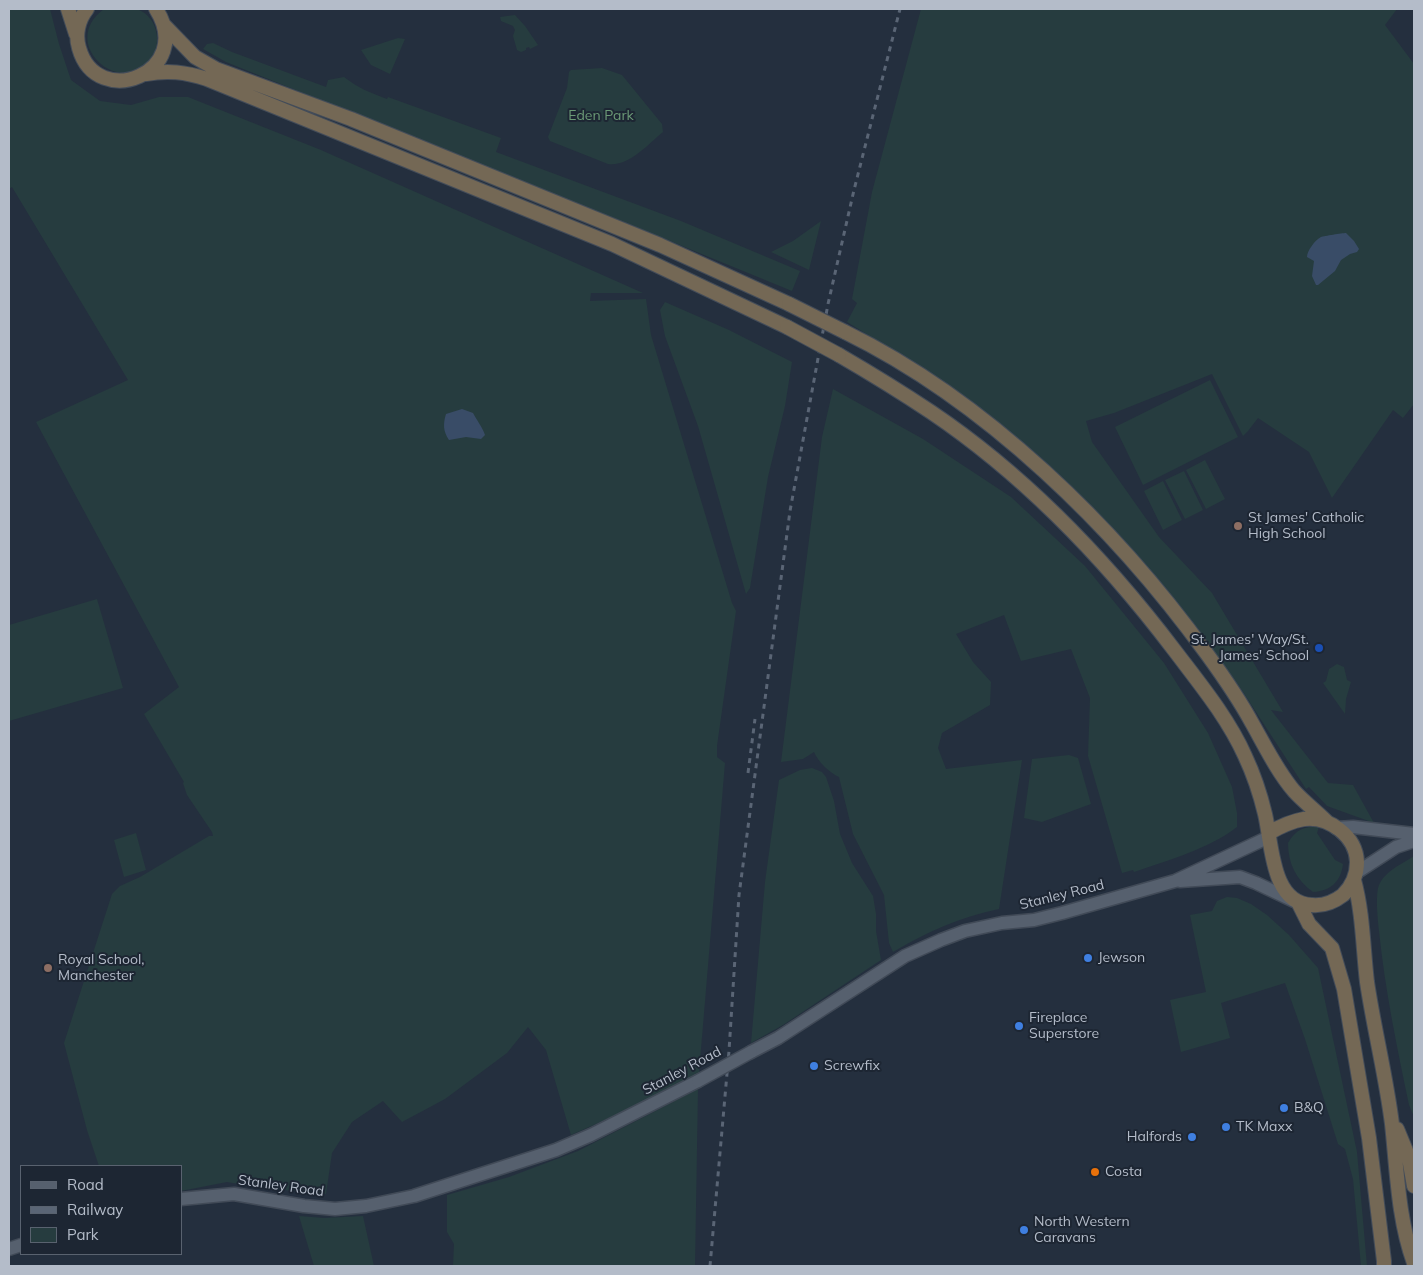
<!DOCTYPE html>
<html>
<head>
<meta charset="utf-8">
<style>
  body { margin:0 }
  #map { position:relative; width:1423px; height:1275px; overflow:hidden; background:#242f3e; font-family:Mulish,sans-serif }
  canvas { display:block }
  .frame { position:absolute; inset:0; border:10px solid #b4bcc9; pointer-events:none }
  .legend { position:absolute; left:20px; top:1165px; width:162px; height:90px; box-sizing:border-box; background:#1d2633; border:1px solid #59626f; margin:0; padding:6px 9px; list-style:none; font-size:15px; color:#b4bcc9 }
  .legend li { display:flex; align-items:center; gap:10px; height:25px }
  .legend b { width:25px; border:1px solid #59626f }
</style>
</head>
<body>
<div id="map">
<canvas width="1423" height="1275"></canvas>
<div class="frame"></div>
<ul class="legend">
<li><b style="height:6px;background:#56606e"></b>Road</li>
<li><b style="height:6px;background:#5a6575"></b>Railway</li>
<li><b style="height:14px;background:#263c3f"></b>Park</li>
</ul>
</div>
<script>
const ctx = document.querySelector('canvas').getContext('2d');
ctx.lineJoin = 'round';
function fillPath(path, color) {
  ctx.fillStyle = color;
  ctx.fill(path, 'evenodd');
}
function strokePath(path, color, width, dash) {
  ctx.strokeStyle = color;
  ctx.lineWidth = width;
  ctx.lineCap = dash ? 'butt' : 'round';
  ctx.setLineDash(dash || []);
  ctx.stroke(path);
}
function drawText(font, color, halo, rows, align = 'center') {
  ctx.font = font + ' Mulish,sans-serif';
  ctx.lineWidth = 4;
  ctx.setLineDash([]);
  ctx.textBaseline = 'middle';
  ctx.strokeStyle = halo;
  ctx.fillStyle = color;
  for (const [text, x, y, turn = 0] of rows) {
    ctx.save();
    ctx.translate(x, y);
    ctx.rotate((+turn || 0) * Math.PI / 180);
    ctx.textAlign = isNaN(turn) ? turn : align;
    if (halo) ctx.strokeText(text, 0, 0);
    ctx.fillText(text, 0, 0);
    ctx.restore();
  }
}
const green = new Path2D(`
  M 9,9 L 50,9 L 59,44 L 71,80 L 100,101 L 131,105 L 159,97 L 188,97 L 321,150 L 643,293 L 591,293 L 590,301 L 646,299 L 651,335 L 732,603 L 736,611 L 717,746 L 717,757 L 725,763 L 699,1073 L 632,1108 L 571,1135 L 546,1050 L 528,1027 L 507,1053 L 445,1099 L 402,1122 L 383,1101 L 352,1122 L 332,1153 L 326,1194 L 263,1188 L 227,1182 L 181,1191 L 181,1166 L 99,1166 L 87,1130 L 64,1043 L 112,894 L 120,886 L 140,877 L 209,836 L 213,836 L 212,832 L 187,795 L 183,783 L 184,782 L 144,714 L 179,687 L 36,422 L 128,380 L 12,187 L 9,189 Z
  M 104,9 C 114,9 130,6 139,10 C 156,17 162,40 153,55 C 125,103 56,44 104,9 Z
  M 921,9 L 1397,9 L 1385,25 L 1414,64 L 1414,404 L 1403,418 L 1393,410 L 1332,498 L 1309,452 L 1258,418 L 1248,431 L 1243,436 L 1212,374 L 1114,413 L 1086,421 L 1092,442 L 1159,537 L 1212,593 L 1283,712 L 1271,710 L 1328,783 L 1353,785 L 1374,823 L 1327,806 L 1309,787 L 1306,789 L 1241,689 L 1198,629 L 1153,574 L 1109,525 L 1069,485 L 1023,444 L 905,358 L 847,322 L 857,303 L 852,299 L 872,192 Z
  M 515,15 L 525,26 L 538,45 L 530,49 L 529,47 L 526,48 L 526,50 L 521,52 L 517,50 L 513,36 L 515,30 L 513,26 L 501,21 L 500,17 Z
  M 398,38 L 405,39 L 390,74 L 371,65 L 361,50 Z
  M 213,43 L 232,52 L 326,87 L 328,80 L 344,77 C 358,88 371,93 387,99 L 388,97 L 501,138 L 496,152 L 681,221 L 800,271 L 792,291 L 626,223 L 226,62 L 203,49 L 207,44 Z
  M 602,68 L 622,75 L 662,124 L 663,132 C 648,144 629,167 608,164 L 550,141 L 548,137 L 567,88 L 569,72 L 571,70 Z
  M 821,221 L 809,270 L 771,252 L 793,241 Z
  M 665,302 L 729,330 L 792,362 L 785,406 L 768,477 L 750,588 L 746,594 L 698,426 L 665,336 L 660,310 Z
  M 1210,380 L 1238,437 L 1143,485 L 1115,427 Z
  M 833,389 L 923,439 L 1011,497 L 1085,566 L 1164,663 L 1208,733 L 1232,787 L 1237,813 L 1237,827 C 1211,848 1166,861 1134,872 L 1133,870 L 1122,873 L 1088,756 L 1090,698 L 1071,649 L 1021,661 L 1004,615 L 956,634 L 973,662 L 991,682 L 990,705 L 942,733 L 938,748 L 946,769 L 1022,760 L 999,909 C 958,918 929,931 893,952 L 889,943 L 884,895 L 853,834 L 839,777 C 830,773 818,762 814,752 L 803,759 L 781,762 L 822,437 Z
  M 1205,460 L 1225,499 L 1206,509 L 1186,470 Z
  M 1184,471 L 1203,510 L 1185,519 L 1165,480 Z
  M 1163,481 L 1182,520 L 1163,530 L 1144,491 Z
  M 97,599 L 123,688 L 9,721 L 9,625 Z
  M 1337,664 L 1344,667 L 1347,680 L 1351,682 L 1346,699 L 1345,714 L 1323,683 L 1326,681 L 1329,669 Z
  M 1069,755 L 1078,758 L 1091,804 L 1042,822 L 1024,818 L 1032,759 Z
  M 812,768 L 822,772 L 826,777 L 834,801 L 840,834 L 852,863 L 873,896 L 876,914 L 876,931 L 881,960 L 783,1025 L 751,1043 L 765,882 L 779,780 L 800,770 Z
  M 1316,826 L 1319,827 L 1317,833 L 1335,860 L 1343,864 C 1341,882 1330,891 1313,892 C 1296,880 1288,863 1288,843 C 1296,830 1301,828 1316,826 Z
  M 136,833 L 146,870 L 124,877 L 114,840 Z
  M 1414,856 L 1414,1117 L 1409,1105 C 1397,1047 1385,990 1379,931 C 1378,920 1375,895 1379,885 C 1385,871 1402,864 1414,856 Z
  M 1227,897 L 1237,898 L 1251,904 L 1267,915 L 1289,935 L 1318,968 L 1357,1152 L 1367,1266 L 1361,1266 L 1353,1179 L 1345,1149 L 1338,1144 L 1305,1039 L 1285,983 L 1221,1003 L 1230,1038 L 1181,1052 L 1170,1000 L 1206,992 L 1190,915 L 1212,911 L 1217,901 Z
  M 698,1089 L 695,1266 L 453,1266 L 454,1244 L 447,1232 L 447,1195 L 509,1177 L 578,1151 Z
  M 299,1216 L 324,1218 L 363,1216 L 374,1266 L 314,1266 Z`);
const water = new Path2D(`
  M 1346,233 L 1354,241 L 1359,249 L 1357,252 L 1350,254 L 1341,260 L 1335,271 L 1318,285 L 1316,285 L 1312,276 L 1314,261 L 1307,257 C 1307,251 1315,240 1321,237 C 1324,236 1342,233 1346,233 Z
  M 462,409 L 473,413 C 477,421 482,426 485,435 L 481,439 L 466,437 L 449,440 C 443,431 443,424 446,414 Z`);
const major = new Path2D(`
  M 1336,828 L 1353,827 L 1414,834
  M 1356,873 L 1396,847 L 1414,841
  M 1180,881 L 1240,877 L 1256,883 L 1294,901
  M 751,1052 L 778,1038 L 905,956 L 941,940 L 965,931 L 1002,923 L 1034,920 L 1062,913 L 1175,881 L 1269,837
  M 181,1199 L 234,1194 L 304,1206 L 335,1209 L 366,1206 L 414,1196 L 556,1150 L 591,1135 L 698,1081
  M 9,1249 L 21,1245`);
const highway = new Path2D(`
  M 68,9 L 76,34
  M 87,9 C 78,20 75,35 79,48 C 97,112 196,72 156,9
  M 164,25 L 195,57 L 216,69 L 351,119 L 660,245 L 789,304
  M 146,74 C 168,70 185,72 207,79 L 612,244 L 787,327
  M 845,332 C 986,401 1115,527 1207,654 C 1223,676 1239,699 1252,723 C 1265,746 1277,771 1294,791 C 1304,802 1316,811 1327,822
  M 839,355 C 870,373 901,392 931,412 C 1026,476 1106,560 1175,651 C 1200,684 1228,718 1245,756 C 1254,775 1260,793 1265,814 C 1272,843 1271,904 1312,905 C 1323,906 1334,902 1343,895 C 1352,886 1357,875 1357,862 C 1356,836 1329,816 1304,819 C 1293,821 1279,827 1269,833
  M 1354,880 C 1363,913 1363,948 1367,982 C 1374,1029 1386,1076 1392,1124 C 1397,1170 1398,1219 1414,1263
  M 1298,902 L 1309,924 L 1332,948 L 1344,989 L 1369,1138 L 1384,1261 L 1384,1266
  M 1397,1129 L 1409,1158 L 1414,1186`);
const rail = new Path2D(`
  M 748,773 L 755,719
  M 710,1266 L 729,1051 L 739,895 L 790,511 L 828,304 L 854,190 L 900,9`);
const majorBridge = new Path2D(`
  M 698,1081 L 751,1052`);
const highwayBridge = new Path2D(`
  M 789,304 L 845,332
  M 787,327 L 839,355`);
const markers = [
  [1238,526,5,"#8d6e63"],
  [1319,648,5,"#1a4fb4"],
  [1088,958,5,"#3f7fe0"],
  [48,968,5,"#8d6e63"],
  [1019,1026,5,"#3f7fe0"],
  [814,1066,5,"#3f7fe0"],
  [1284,1108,5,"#3f7fe0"],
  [1226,1127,5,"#3f7fe0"],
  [1192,1137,5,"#3f7fe0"],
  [1095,1172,5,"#e8710a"],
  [1024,1230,5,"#3f7fe0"]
];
const parkNames = [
  ["Eden Park",601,116]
];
const poiNames = [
  ["St James' Catholic",1248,518],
  ["High School",1248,534],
  ["St. James' Way/St.",1309,640,"right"],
  ["James' School",1309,656,"right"],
  ["Jewson",1098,958],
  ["Royal School,",58,960],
  ["Manchester",58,976],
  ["Fireplace",1029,1018],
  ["Superstore",1029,1034],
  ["Screwfix",824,1066],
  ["B&Q",1294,1108],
  ["TK Maxx",1236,1127],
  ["Halfords",1182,1137,"right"],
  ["Costa",1105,1172],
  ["North Western",1034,1222],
  ["Caravans",1034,1238]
];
const streetNames = [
  ["Stanley Road",1062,895,-14],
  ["Stanley Road",682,1071,-28],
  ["Stanley Road",281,1186,8]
];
fillPath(green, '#263c3f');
fillPath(water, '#394c67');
strokePath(major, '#414a57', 15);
strokePath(highway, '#434c59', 16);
strokePath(major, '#56606e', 12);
strokePath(highway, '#746855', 14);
strokePath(rail, '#5a6575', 3, [5, 5]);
strokePath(majorBridge, '#414a57', 15, []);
strokePath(highwayBridge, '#434c59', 16, []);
strokePath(majorBridge, '#56606e', 12);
strokePath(highwayBridge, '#746855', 14);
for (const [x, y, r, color] of markers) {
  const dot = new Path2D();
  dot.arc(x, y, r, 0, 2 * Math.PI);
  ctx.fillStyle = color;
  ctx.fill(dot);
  strokePath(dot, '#1d2633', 2);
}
drawText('14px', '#6b9a76', '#1d2633', parkNames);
drawText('14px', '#b4bcc9', '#1d2633', poiNames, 'left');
drawText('14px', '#b4bcc9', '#1d2633', streetNames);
</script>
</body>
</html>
